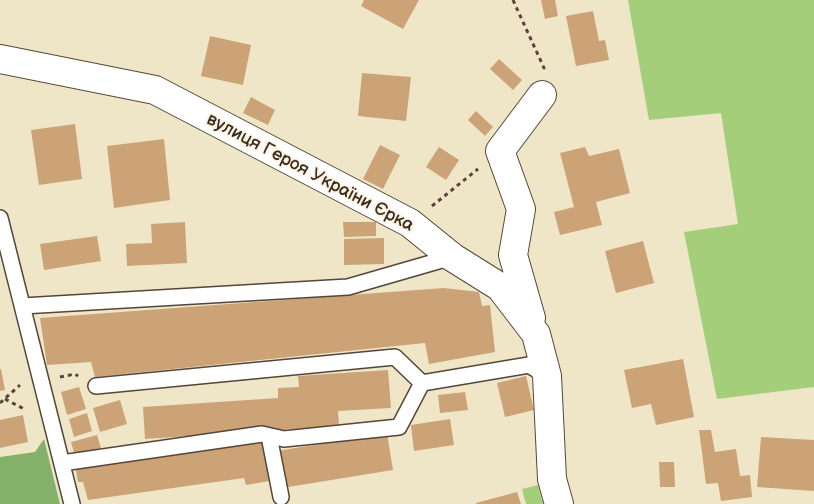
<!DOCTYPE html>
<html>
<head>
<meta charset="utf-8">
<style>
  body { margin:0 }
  canvas { display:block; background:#efe6c8 }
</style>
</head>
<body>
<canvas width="814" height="504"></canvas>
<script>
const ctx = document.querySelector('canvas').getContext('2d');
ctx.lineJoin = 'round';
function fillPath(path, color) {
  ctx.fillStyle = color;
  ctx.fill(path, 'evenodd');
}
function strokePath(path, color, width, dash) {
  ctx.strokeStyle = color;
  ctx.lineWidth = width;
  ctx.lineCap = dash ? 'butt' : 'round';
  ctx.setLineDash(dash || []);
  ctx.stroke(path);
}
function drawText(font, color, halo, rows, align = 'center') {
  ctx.font = font + ' "Balsamiq Sans",sans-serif';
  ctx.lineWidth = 4;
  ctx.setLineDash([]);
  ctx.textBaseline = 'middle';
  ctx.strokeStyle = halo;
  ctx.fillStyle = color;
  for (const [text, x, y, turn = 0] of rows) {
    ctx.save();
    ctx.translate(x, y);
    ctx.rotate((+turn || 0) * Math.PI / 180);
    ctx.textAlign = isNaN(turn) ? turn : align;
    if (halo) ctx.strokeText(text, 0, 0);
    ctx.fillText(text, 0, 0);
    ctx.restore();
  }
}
const green = new Path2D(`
  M 628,0 L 814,0 L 814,387 L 717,399 L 684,232 L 738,224 L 721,113 L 649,120 Z
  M 538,485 L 543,504 L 526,504 L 522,489 Z`);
const forest = new Path2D(`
  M 44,439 L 60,504 L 0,504 L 0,457 L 35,452 Z`);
const building = new Path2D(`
  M 364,0 L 419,0 L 403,29 L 361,6 Z
  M 541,0 L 555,0 L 558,16 L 545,19 Z
  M 593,11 L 599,41 L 605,40 L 609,60 L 576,66 L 566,16 Z
  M 210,36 L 251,45 L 243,85 L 201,76 Z
  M 499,59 L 522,80 L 513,90 L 490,69 Z
  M 362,73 L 411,77 L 406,121 L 358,116 Z
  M 251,97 L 275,110 L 268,125 L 243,113 Z
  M 476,111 L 493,127 L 485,136 L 468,120 Z
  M 75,124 L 82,179 L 39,185 L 31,130 Z
  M 164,139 L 170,200 L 114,208 L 107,146 Z
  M 380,145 L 400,155 L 383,189 L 363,179 Z
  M 439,147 L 459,160 L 446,180 L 426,167 Z
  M 585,147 L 589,156 L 619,149 L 630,193 L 596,202 L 602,225 L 560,235 L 554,212 L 574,207 L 560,153 Z
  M 185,222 L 187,263 L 127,266 L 126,244 L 152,243 L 151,224 Z
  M 343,222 L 376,222 L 376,236 L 344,237 Z
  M 97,236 L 101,261 L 44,270 L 40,244 Z
  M 384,238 L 384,264 L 344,265 L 344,239 Z
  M 643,241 L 654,283 L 616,293 L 605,251 Z
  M 444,288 L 479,292 L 482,306 L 490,305 L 495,352 L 429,364 L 425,343 L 95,377 L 91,362 L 47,365 L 40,318 Z
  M 683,359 L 694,417 L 656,425 L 651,404 L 632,408 L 624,370 Z
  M 0,369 L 1,369 L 5,390 L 0,391 Z
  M 388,370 L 391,408 L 338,411 L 339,426 L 145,439 L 143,407 L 278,398 L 278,388 L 299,387 L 298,376 Z
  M 526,376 L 534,410 L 505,417 L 497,383 Z
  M 79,387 L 86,409 L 67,415 L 61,392 Z
  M 465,392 L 468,410 L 440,413 L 438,395 Z
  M 120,400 L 127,424 L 100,432 L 93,408 Z
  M 87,413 L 92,431 L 74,437 L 69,419 Z
  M 23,415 L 28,442 L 0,448 L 0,420 Z
  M 450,419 L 454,445 L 414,451 L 411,425 Z
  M 699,430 L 711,430 L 715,452 L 736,449 L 740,476 L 750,475 L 752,497 L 721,501 L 718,483 L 706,484 Z
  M 387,433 L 393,470 L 282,488 L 277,451 Z
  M 97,435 L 101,448 L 75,456 L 71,442 Z
  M 761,437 L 814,440 L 814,491 L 757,487 Z
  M 263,439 L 275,480 L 246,485 L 244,478 L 88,500 L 83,482 L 78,482 L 75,465 Z
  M 659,462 L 674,462 L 675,487 L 660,487 Z
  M 517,492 L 521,504 L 476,504 L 476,503 Z`);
const path = new Path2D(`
  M 513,0 L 544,68 L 544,70
  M 432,206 L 478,169
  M 60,377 L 75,374 L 78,376
  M 5,399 L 26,410
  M 0,403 L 20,385`);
const service = new Path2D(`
  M 0,218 L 72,504
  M 22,306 L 348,287 L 452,257
  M 96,386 L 395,357 L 422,383 L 529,365 L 547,376
  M 269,436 L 281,497
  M 62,463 L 262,434 L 284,439 L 399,427 L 422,383`);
const minor = new Path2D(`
  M 0,59 L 155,90 L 410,223 L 452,257 L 500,287 L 536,334 L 547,376 L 552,479 L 559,504
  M 531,318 L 513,255 L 521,209 L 500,151 L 542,95`);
const streetNames = [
  ["вулиця Героя України Єрка",310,173,28]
];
fillPath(green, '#a4ce7a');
fillPath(forest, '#83b16a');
fillPath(building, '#cca377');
strokePath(service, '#564638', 18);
strokePath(minor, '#564638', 30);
strokePath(path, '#564638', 3, [4, 4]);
strokePath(service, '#fff', 15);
strokePath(minor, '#fff', 28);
drawText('18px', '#3b2a1e', '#fcf5e5', streetNames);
</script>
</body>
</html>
